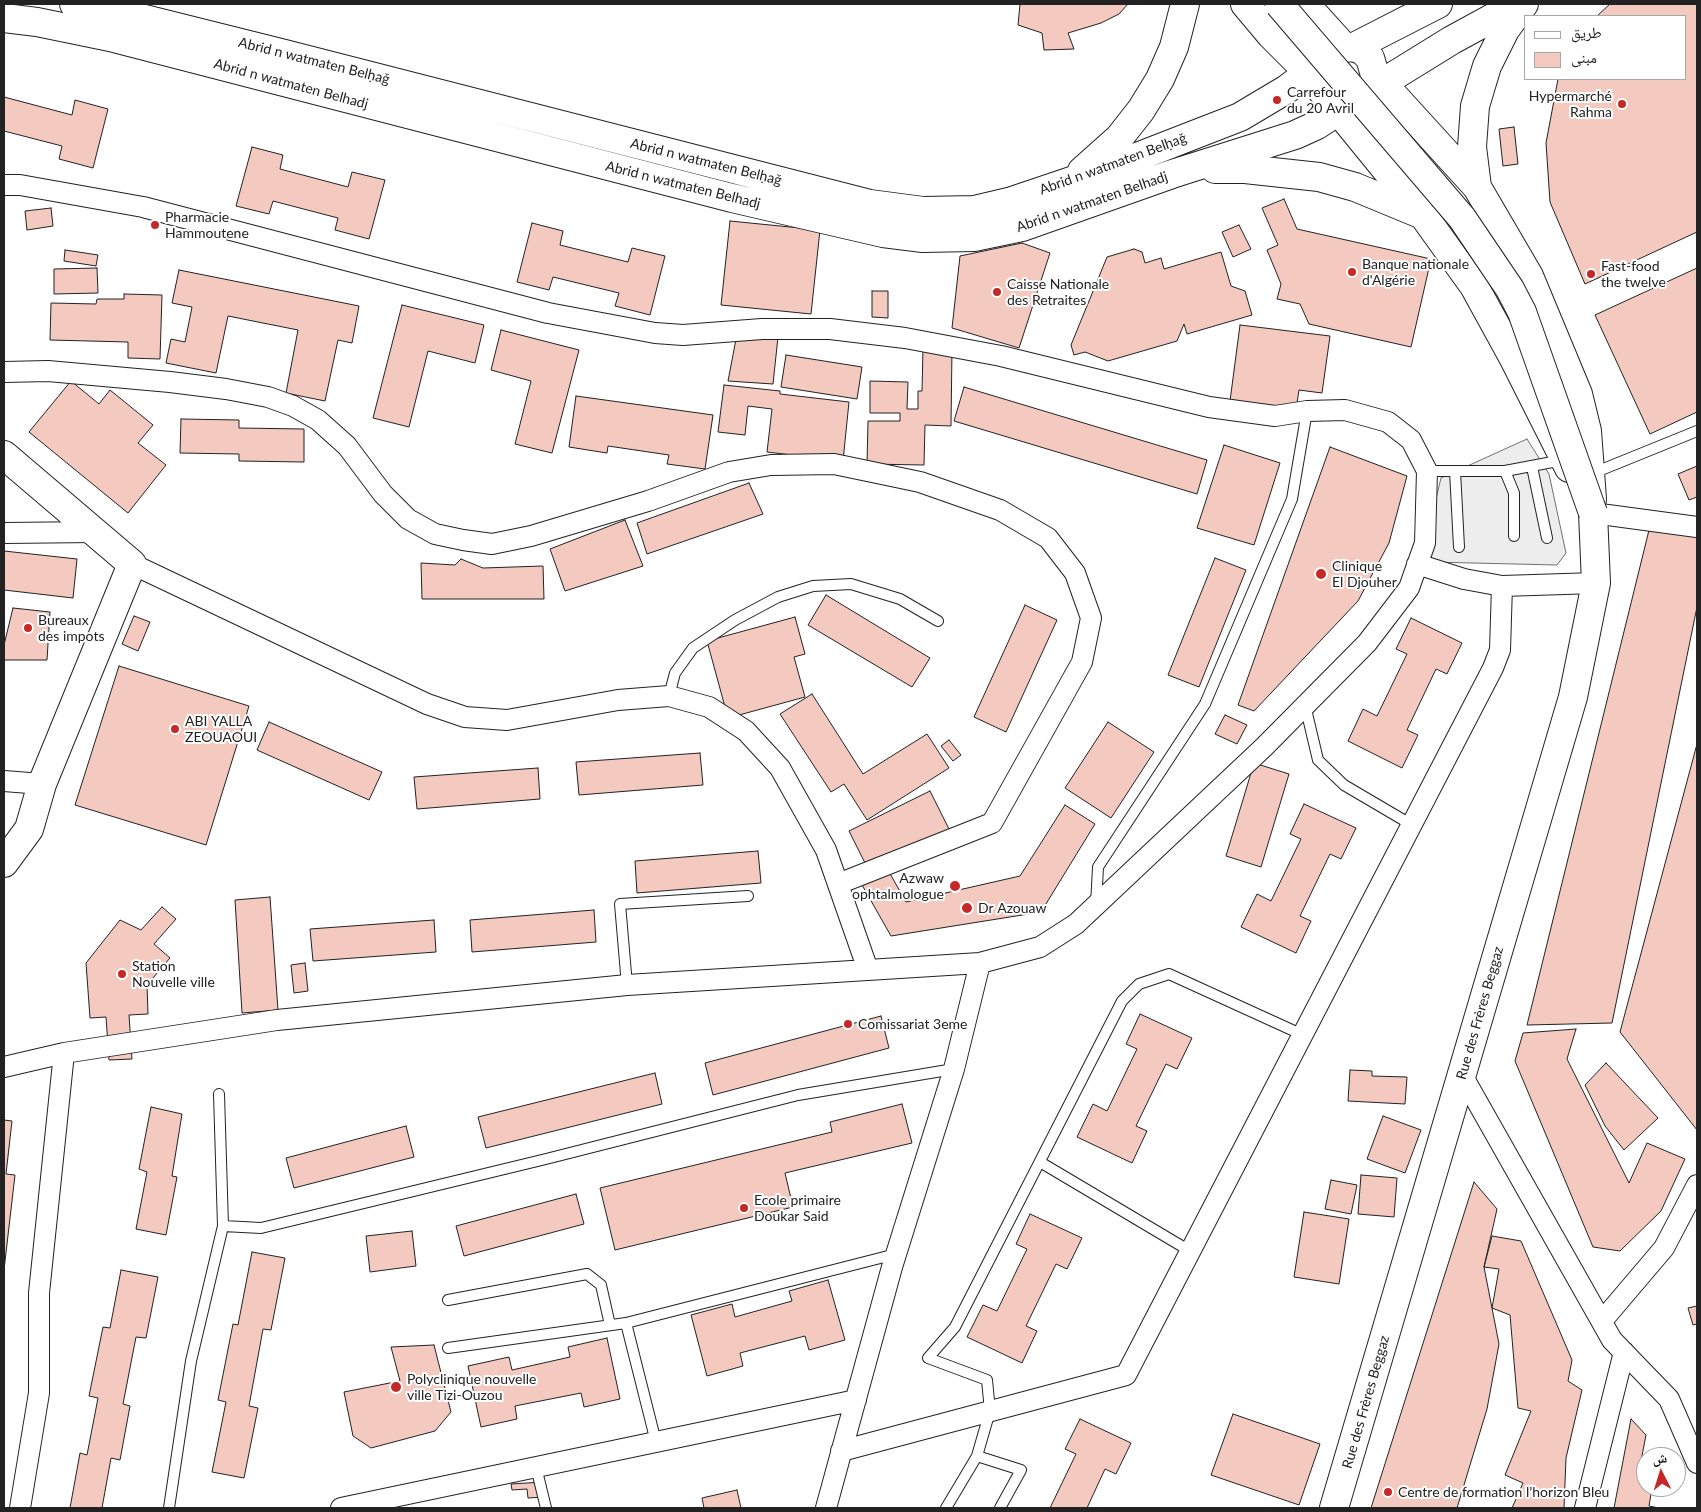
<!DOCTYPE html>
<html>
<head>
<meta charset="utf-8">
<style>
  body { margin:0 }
  #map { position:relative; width:1701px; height:1512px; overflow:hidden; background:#fff; font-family:Lato,"Noto Naskh Arabic",sans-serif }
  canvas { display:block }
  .frame { position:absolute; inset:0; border:5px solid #222; pointer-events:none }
  .legend { position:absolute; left:1524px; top:15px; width:162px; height:65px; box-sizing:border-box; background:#fff; border:1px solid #a7a7a7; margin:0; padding:6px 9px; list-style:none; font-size:15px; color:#222 }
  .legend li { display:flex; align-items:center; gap:10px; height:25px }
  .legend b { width:25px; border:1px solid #a7a7a7 }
  .north { position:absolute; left:1636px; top:1447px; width:50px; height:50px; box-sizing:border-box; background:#fff; border:1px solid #a7a7a7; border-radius:50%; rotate:355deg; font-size:14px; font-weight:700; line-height:20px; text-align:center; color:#222 }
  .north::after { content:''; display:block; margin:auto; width:18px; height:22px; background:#c62828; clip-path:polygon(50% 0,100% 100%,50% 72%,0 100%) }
</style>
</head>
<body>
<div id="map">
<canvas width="1701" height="1512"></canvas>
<div class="frame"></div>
<ul class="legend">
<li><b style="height:6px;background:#fff"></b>طريق</li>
<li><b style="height:14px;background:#f3c9c0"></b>مبنى</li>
</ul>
<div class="north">ش</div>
</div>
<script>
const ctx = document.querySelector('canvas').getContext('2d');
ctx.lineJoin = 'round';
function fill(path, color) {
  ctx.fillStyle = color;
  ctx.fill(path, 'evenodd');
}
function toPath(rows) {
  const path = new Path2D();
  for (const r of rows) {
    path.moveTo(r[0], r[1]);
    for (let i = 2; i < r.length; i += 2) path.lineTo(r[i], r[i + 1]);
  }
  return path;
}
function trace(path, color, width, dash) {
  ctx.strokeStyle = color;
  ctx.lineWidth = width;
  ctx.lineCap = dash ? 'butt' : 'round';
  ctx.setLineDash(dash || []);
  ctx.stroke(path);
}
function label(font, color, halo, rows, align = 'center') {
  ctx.font = font + ' Lato,sans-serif';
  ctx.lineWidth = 4;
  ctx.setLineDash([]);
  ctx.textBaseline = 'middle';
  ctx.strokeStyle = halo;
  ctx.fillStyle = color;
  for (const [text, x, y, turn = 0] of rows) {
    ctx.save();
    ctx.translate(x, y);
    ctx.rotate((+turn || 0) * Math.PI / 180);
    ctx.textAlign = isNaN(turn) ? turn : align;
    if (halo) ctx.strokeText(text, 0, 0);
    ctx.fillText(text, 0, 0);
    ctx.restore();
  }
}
const parking = toPath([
  [1527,439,1549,474,1566,553,1557,565,1431,562,1432,515,1441,478,1527,439]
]);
fill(parking, '#ededed');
trace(parking, '#6f6f6f', 1);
const building = toPath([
  [1020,4,1128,4,1119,14,1101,23,1068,33,1074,49,1044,50,1042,33,1018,25,1020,4],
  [1610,4,1697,4,1697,232,1585,284,1550,202,1546,143,1558,79,1685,79,1685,16,1597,16,1610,4],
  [4,97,72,115,75,100,108,109,93,168,59,159,62,146,4,131,4,97],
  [1514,127,1518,164,1503,166,1499,129,1514,127],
  [252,147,283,155,280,169,348,187,352,172,385,180,369,239,335,230,338,218,273,201,269,214,236,206,252,147],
  [1284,199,1297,229,1431,259,1411,347,1309,324,1300,304,1277,299,1281,284,1267,250,1278,245,1262,208,1284,199],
  [51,208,53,226,27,230,25,211,51,208],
  [730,221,820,230,811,314,721,305,730,221],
  [532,223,563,231,560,245,628,262,632,248,665,256,650,315,615,306,619,293,553,277,549,290,517,282,532,223],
  [1239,225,1251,249,1233,257,1222,232,1239,225],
  [1022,243,1050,253,1019,348,952,328,960,256,1022,243],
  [1134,249,1142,252,1145,263,1161,258,1164,269,1221,252,1231,286,1245,291,1252,315,1187,334,1184,324,1177,341,1108,361,1085,352,1074,355,1071,345,1107,257,1134,249],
  [65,250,98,255,96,266,64,261,65,250],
  [97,268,98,293,54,294,54,269,97,268],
  [1697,268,1697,412,1650,434,1595,315,1697,268],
  [179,270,359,306,352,343,338,340,325,401,286,393,298,330,228,316,216,373,166,363,171,339,185,342,192,307,172,303,179,270],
  [872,291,888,291,888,318,872,317,872,291],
  [124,294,162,295,160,359,128,358,128,342,50,340,51,303,96,304,97,299,124,299,124,294],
  [402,305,484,325,475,363,428,351,409,427,373,418,402,305],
  [1240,325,1330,336,1322,393,1299,390,1296,410,1230,401,1240,325],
  [501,330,579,350,552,453,515,444,531,381,491,370,501,330],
  [737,334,778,337,773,384,728,381,737,334],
  [923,348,952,349,951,426,925,425,924,465,867,464,868,421,900,421,900,413,870,413,870,381,908,382,907,409,918,409,918,391,922,391,923,348],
  [786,355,862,367,857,399,781,387,786,355],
  [71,381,99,404,110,390,153,425,138,443,166,465,128,513,29,432,71,381],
  [724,385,780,391,780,394,849,402,843,461,767,452,772,409,748,406,745,435,718,432,724,385],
  [964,387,1207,460,1197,494,954,421,964,387],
  [576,396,713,415,705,469,667,464,669,455,608,446,607,453,569,447,576,396],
  [181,419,239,420,239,428,304,429,304,462,239,461,239,454,180,453,181,419],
  [1224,445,1280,463,1254,545,1197,528,1224,445],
  [1330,447,1407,476,1389,543,1358,601,1254,711,1238,705,1330,447],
  [1697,466,1697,497,1689,500,1678,474,1697,466],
  [749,483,763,514,647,554,637,523,749,483],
  [625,520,643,566,565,591,550,549,625,520],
  [1651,522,1697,533,1697,607,1612,1023,1527,1025,1651,522],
  [4,551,77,559,73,598,4,590,4,551],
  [1215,558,1246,570,1199,687,1168,675,1215,558],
  [461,559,483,568,543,566,544,599,422,599,421,563,455,565,461,559],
  [826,595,930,658,912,687,808,625,826,595],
  [1025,605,1057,620,1006,732,974,717,1025,605],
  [13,608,50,612,47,660,4,660,4,645,13,608],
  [134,616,150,622,138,651,122,644,134,616],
  [795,617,805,654,794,657,805,697,728,718,707,641,795,617],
  [1411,618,1462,643,1447,674,1436,669,1407,730,1418,735,1402,768,1348,741,1363,709,1377,716,1407,654,1396,649,1411,618],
  [119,666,249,706,206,845,75,805,119,666],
  [812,694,863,774,927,734,949,768,867,820,844,784,831,792,780,714,812,694],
  [1225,715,1247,725,1237,744,1215,734,1225,715],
  [269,722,382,772,369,800,257,750,269,722],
  [1108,722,1154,752,1111,818,1065,788,1108,722],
  [949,740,961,755,953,761,941,746,949,740],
  [1697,744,1697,1130,1620,1032,1697,744],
  [700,753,703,785,579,795,576,762,700,753],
  [1254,763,1289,774,1261,867,1226,856,1254,763],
  [538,768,540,799,417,809,414,777,538,768],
  [930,791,950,831,869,871,849,831,930,791],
  [1304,804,1356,828,1341,859,1330,854,1300,916,1311,921,1296,953,1241,927,1257,894,1271,901,1301,839,1290,834,1304,804],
  [1065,805,1095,824,1041,912,891,936,862,885,888,870,906,902,1020,876,1065,805],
  [758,851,761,883,637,893,635,861,758,851],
  [270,897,278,1010,242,1013,235,900,270,897],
  [162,907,176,919,154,944,170,958,147,985,148,1014,129,1015,132,1059,109,1060,106,1017,90,1018,86,963,120,920,141,930,162,907],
  [594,910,596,942,472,952,470,920,594,910],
  [434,920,436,952,313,961,310,929,434,920],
  [305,963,308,991,294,993,291,965,305,963],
  [1140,1014,1192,1038,1177,1069,1166,1064,1136,1126,1147,1131,1132,1163,1077,1137,1093,1104,1107,1111,1137,1049,1126,1044,1140,1014],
  [881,1016,889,1048,713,1095,705,1063,881,1016],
  [1576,1029,1567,1059,1629,1183,1647,1143,1685,1159,1661,1211,1620,1251,1593,1247,1515,1061,1523,1033,1576,1029],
  [1606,1063,1658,1118,1624,1150,1605,1126,1585,1085,1606,1063],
  [1350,1070,1372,1071,1372,1076,1407,1077,1405,1104,1348,1101,1350,1070],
  [655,1073,662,1104,486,1148,478,1117,655,1073],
  [902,1104,912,1143,785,1173,793,1207,615,1250,600,1188,832,1132,830,1122,902,1104],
  [151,1107,182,1114,172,1176,177,1177,166,1235,136,1229,147,1172,139,1169,151,1107],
  [1383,1116,1421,1130,1405,1173,1367,1159,1383,1116],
  [4,1120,12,1121,6,1174,15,1175,4,1270,4,1120],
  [406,1126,414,1157,294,1188,286,1158,406,1126],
  [1361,1175,1397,1178,1394,1217,1358,1214,1361,1175],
  [1331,1180,1357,1185,1351,1214,1325,1209,1331,1180],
  [1474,1182,1497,1209,1484,1267,1499,1344,1487,1409,1457,1508,1371,1508,1474,1182],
  [576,1194,584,1224,464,1256,456,1226,576,1194],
  [1304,1212,1349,1219,1339,1284,1294,1277,1304,1212],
  [1030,1214,1082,1238,1067,1269,1056,1264,1026,1326,1037,1331,1022,1363,967,1337,983,1305,997,1311,1027,1249,1016,1244,1030,1214],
  [412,1231,416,1266,370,1272,366,1236,412,1231],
  [1492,1236,1521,1241,1572,1360,1568,1381,1582,1390,1566,1458,1564,1508,1512,1508,1523,1483,1505,1475,1531,1411,1518,1408,1510,1315,1492,1308,1499,1269,1484,1267,1492,1236],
  [252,1252,285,1258,271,1330,263,1329,249,1406,258,1408,244,1478,212,1472,226,1402,218,1400,233,1324,238,1325,252,1252],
  [121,1270,158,1277,146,1338,136,1337,123,1404,130,1406,120,1460,111,1458,102,1508,70,1508,80,1453,87,1455,98,1398,89,1396,103,1327,110,1328,121,1270],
  [828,1280,845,1340,809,1350,805,1336,740,1353,743,1366,707,1376,691,1315,732,1304,735,1317,792,1301,789,1291,828,1280],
  [1697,1306,1697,1324,1693,1325,1688,1308,1697,1306],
  [607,1338,620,1399,584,1407,581,1393,515,1406,517,1419,481,1427,468,1366,509,1357,512,1370,570,1357,568,1347,607,1338],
  [434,1345,451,1412,435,1431,371,1448,353,1436,344,1392,400,1381,391,1347,434,1345],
  [1233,1414,1320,1444,1299,1505,1211,1475,1233,1414],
  [1080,1419,1131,1443,1116,1474,1105,1469,1087,1508,1050,1508,1076,1454,1065,1449,1080,1419],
  [1631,1419,1646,1435,1640,1466,1646,1467,1645,1487,1652,1488,1649,1506,1659,1508,1614,1508,1631,1419],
  [543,1482,544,1497,528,1498,527,1489,512,1490,511,1484,543,1482],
  [737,1490,741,1508,704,1508,702,1498,737,1490]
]);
fill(building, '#f3c9c0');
trace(building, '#222', 1);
const lane = toPath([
  [1532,467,1547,538],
  [1427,471,1505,471,1514,493,1514,536],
  [1455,471,1459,547],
  [1505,471,1563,460],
  [1591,474,1697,431],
  [669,696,675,673,693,648,735,620,778,597,813,586,851,584,900,599,938,621],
  [1305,705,1318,760,1344,785,1412,825],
  [1096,905,1098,867,1205,704,1292,499,1307,411],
  [627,985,620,904,748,896],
  [1040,1162,1190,1251],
  [223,1226,261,1228,546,1159,798,1095,954,1069],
  [448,1300,587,1274,601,1285,610,1325],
  [448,1348,626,1323],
  [656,1442,626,1323,896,1254],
  [536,1467,546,1508],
  [169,1508,191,1361,223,1226,219,1094],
  [946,1508,977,1456],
  [1000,1508,1021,1470,977,1456,990,1411,987,1380,928,1358,955,1327,1122,1001,1139,984,1169,974,1303,1035]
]);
const street = toPath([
  [4,185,20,185,143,207,548,313,655,333,683,335,762,329,830,329,905,338,1001,356,1209,407,1275,416,1307,411,1345,410,1388,422,1411,440,1427,471,1425,543,1409,588,1367,643,1264,747,1076,924,1040,947,980,963,954,1069,892,1267,826,1508],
  [4,372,48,371,170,382,226,389,268,397,293,406,318,420,347,446,383,494,408,519,435,534,463,540,492,544,531,536,648,501,729,472,771,465,834,464,920,482,1000,510,1048,538,1075,573,1091,618,1082,662,992,823,838,884],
  [1593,513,1697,527],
  [4,533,96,532],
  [132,564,427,704,465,717,507,720,618,700,669,696,709,707,746,731,780,768,826,850,868,970],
  [1417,564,1464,579,1502,586,1596,583],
  [4,781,42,784],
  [4,1067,64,1053,277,1020,627,985,980,963],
  [1462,1075,1612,1340,1669,1399,1697,1463],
  [1602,1321,1664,1248,1697,1185],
  [841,1451,1126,1375,1493,668,1500,650,1502,586],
  [20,1508,39,1393,39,1293,64,1053],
  [341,1508,856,1400],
  [1585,1508,1624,1352]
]);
const secondary = toPath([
  [74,4,141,18,285,54,870,204,923,211,974,210,1012,201,1101,171,1240,117,1287,89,1320,64],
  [1245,4,1271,35,1319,83],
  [1305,4,1344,47],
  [4,18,37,22,110,37,732,198,883,233,923,238,974,237,1022,227,1172,174,1295,135,1317,125,1352,102],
  [1354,47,1438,4],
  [1375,75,1477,187,1529,276,1578,394,1587,431,1592,499],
  [1371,90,1452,40,1518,4],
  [1337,101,1352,102,1361,99,1371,90,1373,83,1375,75,1370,58,1363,51,1354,47,1334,49,1326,55,1318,73,1322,91,1423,215,1474,286,1513,357,1569,468],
  [1215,169,1245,169,1319,177,1355,187,1418,213],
  [1082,171,1119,138,1141,110,1160,79,1174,47,1185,4],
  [1477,187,1472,147,1475,106,1487,66,1505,30,1524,4],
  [4,455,132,564,42,784,29,829,4,863]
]);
const primary = toPath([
  [1334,1508,1573,697,1596,583,1593,513]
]);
trace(lane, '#222', 12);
trace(street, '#222', 22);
trace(secondary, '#222', 30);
trace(primary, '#222', 30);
trace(lane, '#fff', 10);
trace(street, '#fff', 20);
trace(secondary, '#fff', 28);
trace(primary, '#fff', 28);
const primaryBridge = toPath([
  [1279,4,1462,218,1510,289,1522,312,1593,513]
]);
trace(primaryBridge, '#222', 30, []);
trace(primaryBridge, '#fff', 28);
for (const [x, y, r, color] of [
  [1277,100,5,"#c62828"],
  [1622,104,5,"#c62828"],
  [155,225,5,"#c62828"],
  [1352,272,5,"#c62828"],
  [1591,274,5,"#c62828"],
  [997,292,5,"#c62828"],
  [1321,574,6,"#c62828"],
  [28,628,5,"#c62828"],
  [175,729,5,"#c62828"],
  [955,886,6,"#c62828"],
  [967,908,6,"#c62828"],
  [122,974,5,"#c62828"],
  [848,1024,5,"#c62828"],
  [744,1208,5,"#c62828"],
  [396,1387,6,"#c62828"],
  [1388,1492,5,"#c62828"]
]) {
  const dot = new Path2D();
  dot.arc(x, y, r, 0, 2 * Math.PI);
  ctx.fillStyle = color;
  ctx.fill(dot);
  trace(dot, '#fff', 2);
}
label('14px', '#222', '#fff', [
  ["Abrid n watmaten Belḥaǧ",314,61,14],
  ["Abrid n watmaten Belhadj",291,84,15],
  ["Abrid n watmaten Belḥaǧ",706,162,14],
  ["Abrid n watmaten Belḥaǧ",1113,164,-20],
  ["Abrid n watmaten Belhadj",683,185,14],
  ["Abrid n watmaten Belhadj",1092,202,-19],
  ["Rue des Frères Beggaz",1480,1013,-74],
  ["Rue des Frères Beggaz",1366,1402,-74]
]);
label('14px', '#222', '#fff', [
  ["Carrefour",1287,92],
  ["du 20 Avril",1287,108],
  ["Hypermarché",1612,96,"right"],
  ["Rahma",1612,112,"right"],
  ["Pharmacie",165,217],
  ["Hammoutene",165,233],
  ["Banque nationale",1362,264],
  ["d'Algérie",1362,280],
  ["Fast-food",1601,266],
  ["the twelve",1601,282],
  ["Caisse Nationale",1007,284],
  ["des Retraites",1007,300],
  ["Clinique",1332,566],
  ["El Djouher",1332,582],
  ["Bureaux",38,620],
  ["des impots",38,636],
  ["ABI YALLA",185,721],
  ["ZEOUAOUI",185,737],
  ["Azwaw",944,878,"right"],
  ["ophtalmologue",944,894,"right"],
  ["Dr Azouaw",978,908],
  ["Station",132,966],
  ["Nouvelle ville",132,982],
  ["Comissariat 3eme",858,1024],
  ["Ecole primaire",754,1200],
  ["Doukar Said",754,1216],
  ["Polyclinique nouvelle",407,1379],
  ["ville Tizi-Ouzou",407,1395],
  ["Centre de formation l’horizon Bleu",1398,1492]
], 'left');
</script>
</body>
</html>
